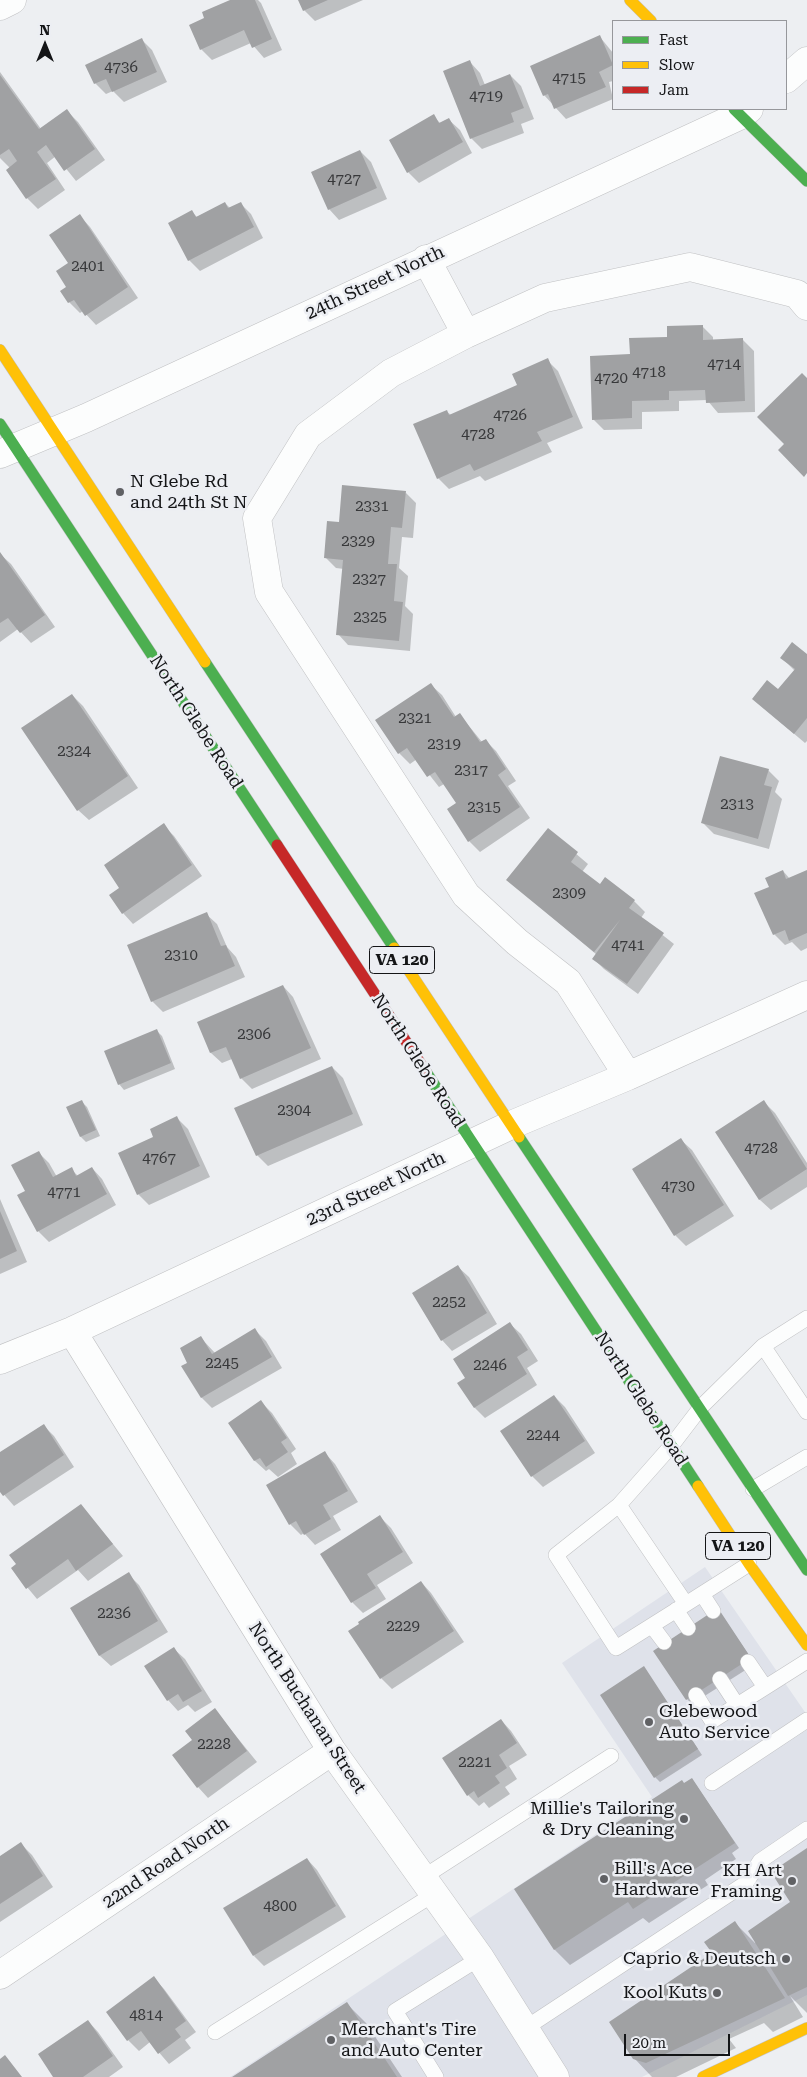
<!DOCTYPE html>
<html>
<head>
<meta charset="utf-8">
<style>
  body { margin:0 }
  #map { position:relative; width:807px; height:2077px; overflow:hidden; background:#edeff2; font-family:"Roboto Serif",serif }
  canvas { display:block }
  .legend { position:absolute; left:612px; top:20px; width:175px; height:90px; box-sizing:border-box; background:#eceef3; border:1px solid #96979b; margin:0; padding:6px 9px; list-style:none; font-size:15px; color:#141517 }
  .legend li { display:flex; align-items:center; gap:10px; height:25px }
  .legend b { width:25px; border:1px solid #96979b }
  .north { position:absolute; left:20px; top:20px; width:50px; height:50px; -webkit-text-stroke:4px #eceef3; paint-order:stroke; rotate:0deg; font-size:14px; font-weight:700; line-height:20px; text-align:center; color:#141517 }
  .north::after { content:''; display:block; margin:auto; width:18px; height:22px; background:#141517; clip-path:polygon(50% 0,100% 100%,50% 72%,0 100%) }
  .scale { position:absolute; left:624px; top:2034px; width:106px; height:22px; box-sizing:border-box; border:2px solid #141517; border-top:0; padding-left:6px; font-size:15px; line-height:18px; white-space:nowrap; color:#141517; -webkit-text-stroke:4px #eceef3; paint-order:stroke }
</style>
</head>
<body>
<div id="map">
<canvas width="807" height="2077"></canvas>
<ul class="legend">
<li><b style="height:6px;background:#4caf50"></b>Fast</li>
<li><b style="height:6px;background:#ffc107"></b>Slow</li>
<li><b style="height:6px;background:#c62828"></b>Jam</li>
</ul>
<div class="north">N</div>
<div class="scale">20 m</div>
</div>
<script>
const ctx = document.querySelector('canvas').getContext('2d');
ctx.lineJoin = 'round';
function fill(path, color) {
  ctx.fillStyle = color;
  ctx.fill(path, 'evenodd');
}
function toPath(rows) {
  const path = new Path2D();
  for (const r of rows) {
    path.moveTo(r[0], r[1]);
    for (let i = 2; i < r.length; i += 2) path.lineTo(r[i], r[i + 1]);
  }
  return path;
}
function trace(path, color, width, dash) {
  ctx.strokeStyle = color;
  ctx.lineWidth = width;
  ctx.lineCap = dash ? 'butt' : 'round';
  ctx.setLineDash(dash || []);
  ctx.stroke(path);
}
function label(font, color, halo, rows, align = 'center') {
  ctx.font = font + ' "Roboto Serif",serif';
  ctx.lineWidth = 5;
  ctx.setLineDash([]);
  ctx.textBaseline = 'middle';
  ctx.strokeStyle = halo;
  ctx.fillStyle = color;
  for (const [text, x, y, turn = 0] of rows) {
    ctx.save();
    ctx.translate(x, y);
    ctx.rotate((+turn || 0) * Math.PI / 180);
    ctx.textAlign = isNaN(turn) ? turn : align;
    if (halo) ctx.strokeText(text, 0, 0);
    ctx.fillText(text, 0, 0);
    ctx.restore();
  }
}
fill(toPath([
  [705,1567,807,1715,807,1995,642,2077,230,2077,652,1797,562,1663]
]), '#dfe2ea');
fill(toPath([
  [233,0,258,0,261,3,282,50,264,58,251,43,212,60,201,49,206,19],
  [300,0,363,0,315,21,304,10],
  [600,37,613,53,613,81,609,82,613,99,566,119,544,95],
  [142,40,152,50,167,82,124,102,113,91,106,94,95,83],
  [470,62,480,73,485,85,510,75,521,86,534,119,521,124,524,133,482,149,471,138,445,72],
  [0,72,41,129,67,111,78,122,105,160,76,181,56,156,47,163,65,190,38,209,27,198,7,170,10,168,0,158],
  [433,116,441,124,449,120,460,130,472,153,419,183,408,172],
  [360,151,371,162,387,199,339,220,329,209],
  [225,203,230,208,240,203,251,214,263,238,200,271,189,260,192,212,197,217],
  [80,216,90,227,138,298,96,325,83,311,80,313,69,302,67,288,70,264],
  [702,326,713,337,713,341,743,340,754,351,755,412,718,413,707,400,679,401,679,411,642,412,642,429,604,430,593,419,631,356],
  [547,360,558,371,583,428,547,443,552,452,485,481,480,476,449,489,438,478,446,411,451,415,518,386],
  [406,493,416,503,413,538,402,537,399,568,408,576,405,606,413,614,410,651,348,645,338,634,344,569,336,568,325,557],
  [0,554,11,564,55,627,31,643,18,629,0,642],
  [807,656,807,741,805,743,753,699,778,691,795,671,782,658],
  [431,685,442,695,456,717,460,715,482,742,485,740,496,751,516,781,508,786,530,818,480,852,469,841,457,803,444,784,439,787,417,759,410,764,399,753],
  [72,695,83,706,138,788,89,820,78,810],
  [768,770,779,781,775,792,782,799,769,849,714,834,703,823],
  [163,825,174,836,202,876,133,924,123,913],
  [548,830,588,864,582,872,600,886,606,879,634,901,645,912,641,918,674,944,638,994,604,969,594,959,597,955,508,880],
  [783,871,790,879,807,872,807,948,801,951,792,942,785,945,774,934,771,888],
  [206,914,217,924,227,947,236,957,245,977,163,1012,152,1001],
  [283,986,293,997,321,1059,252,1089,241,1078,232,1059,222,1063,211,1053,199,1023],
  [157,1031,162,1036,175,1069,124,1090,119,1084],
  [332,1067,343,1078,363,1125,268,1166,257,1155],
  [81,1101,87,1107,100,1136,86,1142,81,1137,68,1107],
  [764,1102,775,1113,807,1163,807,1187,771,1210,760,1200,717,1132],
  [177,1118,188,1129,210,1177,149,1205,138,1194,155,1137],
  [681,1140,692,1150,734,1216,686,1246,675,1235,633,1170],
  [38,1152,49,1163,57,1177,71,1169,78,1176,92,1168,102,1179,116,1205,49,1242,38,1231,26,1191],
  [0,1199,27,1262,0,1274],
  [458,1267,469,1277,497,1324,452,1351,442,1340],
  [510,1324,521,1334,538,1361,527,1368,537,1385,485,1418,475,1408,459,1384,467,1378],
  [255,1330,266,1341,282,1368,212,1408,202,1398,183,1367,189,1363,201,1338,215,1353],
  [554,1396,565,1407,595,1453,543,1487,532,1476],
  [261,1402,272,1413,296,1449,291,1453,297,1464,278,1477,269,1469,266,1471,255,1461,230,1423],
  [43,1425,54,1436,74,1467,14,1506,0,1490,0,1454],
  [325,1453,335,1464,358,1502,333,1516,341,1530,315,1545,304,1533,301,1535,290,1524],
  [81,1506,123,1556,88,1581,78,1570,37,1599,12,1569],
  [380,1517,391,1528,413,1563,377,1585,386,1599,363,1613,352,1602],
  [128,1574,139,1585,168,1632,111,1666,100,1656,72,1609],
  [421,1582,431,1593,464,1642,392,1689,381,1678],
  [718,1610,755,1664,692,1704,687,1699],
  [174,1649,185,1659,212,1702,195,1712,188,1705,178,1711,168,1700],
  [644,1668,702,1755,660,1782,655,1777],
  [215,1710,257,1762,208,1798,198,1787,193,1740],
  [501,1720,511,1731,527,1755,509,1766,517,1779,505,1787,510,1794,489,1808,484,1802,479,1806,468,1795],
  [692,1779,739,1848,732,1853,736,1859,705,1880,708,1885,649,1923,643,1918,570,1965,555,1950,516,1889],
  [21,1844,32,1855,53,1887,0,1922,0,1858],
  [807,1850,807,2013,790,1996,803,2017,773,2032,764,2023,729,2039,736,2048,676,2077,652,2077,634,2058,735,1923,755,1943,791,1902],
  [307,1859,317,1870,346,1917,264,1966,254,1956],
  [154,1978,164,1989,196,2032,185,2040,191,2048,169,2064,150,2042,139,2051,128,2040],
  [347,2004,366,2023,402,2077,234,2077],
  [88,2021,98,2032,123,2067,109,2077,54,2077]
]), '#0003');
fill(toPath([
  [230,0,255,0,272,39,252,48,244,30,200,50,189,25,204,18,202,12],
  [298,0,328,0,303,11],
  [600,35,613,65,599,72,606,87,554,109,548,94,543,96,530,66],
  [142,38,157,72,112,92,106,79,94,84,85,65],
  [470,60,480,86,510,74,524,108,511,113,514,122,470,139,443,71],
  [0,75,39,129,67,109,95,149,64,171,46,145,37,152,56,179,26,199,6,170,17,161,9,149,0,155],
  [434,114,439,123,449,118,463,142,407,173,389,140],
  [360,150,377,188,328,210,311,172],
  [225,202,228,208,241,202,254,227,188,261,168,223,192,210,196,217],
  [80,214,128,287,85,316,74,300,68,303,60,291,66,287,56,271,68,263,49,235],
  [703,325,703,340,743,338,745,401,706,403,705,390,669,391,669,400,632,401,632,418,592,420,590,356,630,354,629,338,667,337,667,326],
  [548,358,573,417,537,432,542,441,474,471,470,464,437,479,413,424,447,410,449,415,517,385,512,374],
  [802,373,807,378,807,473,804,477,778,450,784,444,757,417],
  [342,485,406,491,402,528,391,527,388,564,397,564,394,601,403,602,399,641,336,635,343,560,324,558,327,521,339,522],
  [0,552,45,615,20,633,8,618,0,623],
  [792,642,807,654,807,718,794,734,752,699,767,680,778,689,795,669,780,658],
  [431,683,454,717,460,713,480,742,486,739,506,769,498,775,520,807,468,842,447,809,456,803,435,772,427,777,407,748,398,754,375,720],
  [72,694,128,776,77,811,21,728],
  [720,756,769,769,764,785,772,787,758,839,701,823],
  [164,823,192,865,122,914,109,895,119,888,104,865],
  [548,828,578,852,571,862,600,884,605,877,635,900,629,908,664,933,627,984,592,959,620,920,594,952,506,880],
  [783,870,786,879,807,870,807,933,789,941,785,930,773,935,754,893,769,887,765,878],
  [207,912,221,946,226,945,235,966,151,1002,127,945],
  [283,985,311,1048,240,1079,226,1047,210,1053,197,1022],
  [157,1029,171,1063,118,1085,104,1051],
  [332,1066,353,1114,256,1156,234,1108],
  [82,1100,96,1130,80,1137,66,1107],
  [764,1100,807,1169,759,1200,715,1132],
  [177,1116,200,1166,137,1195,118,1153,153,1137,150,1129],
  [681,1138,724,1205,674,1236,632,1169],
  [39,1151,53,1177,72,1167,76,1176,92,1167,107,1194,37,1232,17,1195,25,1191,11,1165],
  [0,1211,17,1251,0,1259],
  [458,1265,487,1313,441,1341,412,1293],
  [510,1322,528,1350,517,1357,527,1374,474,1408,457,1383,465,1378,453,1359],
  [255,1328,272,1357,201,1398,181,1366,187,1363,180,1348,201,1336,212,1354],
  [554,1395,585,1441,531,1477,500,1431],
  [261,1400,287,1438,281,1442,288,1452,266,1467,260,1458,254,1461,228,1423],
  [44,1424,64,1455,3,1496,0,1492,0,1452],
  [325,1451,348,1491,323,1505,331,1519,304,1535,296,1521,289,1525,266,1485],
  [81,1504,113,1544,76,1571,68,1559,26,1589,11,1568,16,1564,9,1555],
  [380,1515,403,1552,367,1574,376,1588,351,1603,320,1554],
  [129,1572,158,1621,99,1656,70,1608],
  [421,1581,454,1631,380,1679,348,1631,359,1624,358,1622],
  [718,1608,751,1658,686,1700,653,1651],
  [174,1647,202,1691,183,1702,178,1694,167,1701,144,1666],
  [644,1666,698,1749,654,1778,600,1695],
  [215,1708,247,1751,197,1788,172,1755,192,1740,185,1731],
  [501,1719,517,1743,499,1755,507,1768,495,1776,500,1783,478,1798,474,1791,467,1796,442,1758],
  [692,1778,735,1843,633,1909,628,1902,554,1950,514,1889,682,1780,684,1783],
  [21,1842,43,1876,0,1904,0,1856],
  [807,1848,807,1987,788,1996,748,1931,790,1902,771,1872],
  [307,1858,336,1906,253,1956,223,1908],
  [735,1921,785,1998,646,2063,633,2059,609,2022,712,1953,704,1942],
  [154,1976,186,2021,175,2029,181,2037,158,2054,141,2031,127,2041,106,2012],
  [347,2002,397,2077,232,2077],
  [88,2020,113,2056,83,2077,53,2077,38,2054],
  [5,2055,22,2077,0,2077,0,2059]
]), '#a0a1a3');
const lane = toPath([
  [763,1346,807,1412],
  [753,1489,807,1457],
  [619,1505,556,1555,616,1648,686,1604],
  [749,1564,686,1604,619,1505,672,1445,701,1407,763,1346,807,1318],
  [702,1594,713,1611],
  [676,1610,688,1628],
  [652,1626,664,1642],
  [748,1662,765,1687],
  [720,1679,737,1705],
  [696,1695,712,1721,807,1661],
  [712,1783,807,1720],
  [422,1878,611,1756],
  [524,2029,746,1883,760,1861,807,1829],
  [215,2032,434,1894],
  [436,2077,395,2011,480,1958]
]);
const street = toPath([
  [0,6,12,0],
  [786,79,807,61],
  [426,259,466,334],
  [0,454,86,418,741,115,749,109],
  [628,1076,568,982,517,942,466,895,269,592,257,518,308,435,391,373,466,334,545,298,690,267,797,294,807,306],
  [72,1331,332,1751,480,1958,555,2077],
  [0,1360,72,1331,511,1125,628,1076,807,995],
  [0,1975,332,1751]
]);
const fast = toPath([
  [734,109,807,181],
  [0,424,277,845],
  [205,662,394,948],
  [426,1072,698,1486],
  [519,1137,807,1570]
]);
const slow = toPath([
  [630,0,651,21],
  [0,350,205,662],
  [394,948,519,1137],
  [698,1486,749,1564,807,1645],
  [703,2077,807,2028]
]);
const jam = toPath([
  [277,845,426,1072]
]);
trace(lane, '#c0c1c3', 16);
trace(street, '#c0c1c3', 29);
trace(fast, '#c0c1c3', 12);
trace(slow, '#c0c1c3', 12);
trace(jam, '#c0c1c3', 12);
trace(lane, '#fcfdfd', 15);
trace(street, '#fcfdfd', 28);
trace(fast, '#4caf50', 11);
trace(slow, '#ffc107', 11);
trace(jam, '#c62828', 11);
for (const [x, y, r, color] of [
  [120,492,5,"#606164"],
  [649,1722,5,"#606164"],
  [684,1819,5,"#606164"],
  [604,1879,5,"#606164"],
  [792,1881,5,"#606164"],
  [786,1959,5,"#606164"],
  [717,1993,5,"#606164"],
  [331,2040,5,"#606164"]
]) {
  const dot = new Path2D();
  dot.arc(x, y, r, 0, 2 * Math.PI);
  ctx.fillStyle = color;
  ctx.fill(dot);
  trace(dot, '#eceef3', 2);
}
label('15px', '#37383a', null, [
  ["4736",121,68],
  ["4715",569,79],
  ["4719",486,97],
  ["4727",344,180],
  ["2401",88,267],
  ["4714",724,365],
  ["4718",649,373],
  ["4720",611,379],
  ["4726",510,416],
  ["4728",478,435],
  ["2331",372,507],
  ["2329",358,542],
  ["2327",369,580],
  ["2325",370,618],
  ["2321",415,719],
  ["2319",444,745],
  ["2324",74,752],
  ["2317",471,771],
  ["2313",737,805],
  ["2315",484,808],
  ["2309",569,894],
  ["4741",628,946],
  ["2310",181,956],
  ["2306",254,1035],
  ["2304",294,1111],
  ["4728",761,1149],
  ["4767",159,1159],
  ["4730",678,1187],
  ["4771",64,1193],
  ["2252",449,1303],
  ["2245",222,1364],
  ["2246",490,1366],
  ["2244",543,1436],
  ["2236",114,1614],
  ["2229",403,1627],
  ["2228",214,1745],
  ["2221",475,1763],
  ["4800",280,1907],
  ["4814",146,2016]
]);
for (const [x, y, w] of [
  [402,960,65],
  [738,1546,65]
]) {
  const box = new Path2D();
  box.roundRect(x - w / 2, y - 13.5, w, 27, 4);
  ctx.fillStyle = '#eceef3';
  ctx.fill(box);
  trace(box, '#141517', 1);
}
label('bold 16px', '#141517', null, [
  ["VA 120",402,960],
  ["VA 120",738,1546]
]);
label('18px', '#141517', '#eceef3', [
  ["24th Street North",375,283,-25],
  ["North Glebe Road",196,722,57],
  ["North Glebe Road",418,1061,57],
  ["23rd Street North",376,1189,-25],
  ["North Glebe Road",641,1399,57],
  ["North Buchanan Street",307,1708,57],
  ["22nd Road North",166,1863,-34]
]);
label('18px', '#141517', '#eceef3', [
  ["N Glebe Rd",130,482],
  ["and 24th St N",130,503],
  ["Glebewood",659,1712],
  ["Auto Service",659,1733],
  ["Millie's Tailoring",674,1809,"right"],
  ["& Dry Cleaning",674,1830,"right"],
  ["Bill's Ace",614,1869],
  ["Hardware",614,1890],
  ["KH Art",782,1871,"right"],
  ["Framing",782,1892,"right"],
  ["Caprio & Deutsch",776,1959,"right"],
  ["Kool Kuts",707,1993,"right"],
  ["Merchant's Tire",341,2030],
  ["and Auto Center",341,2051]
], 'left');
</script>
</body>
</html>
